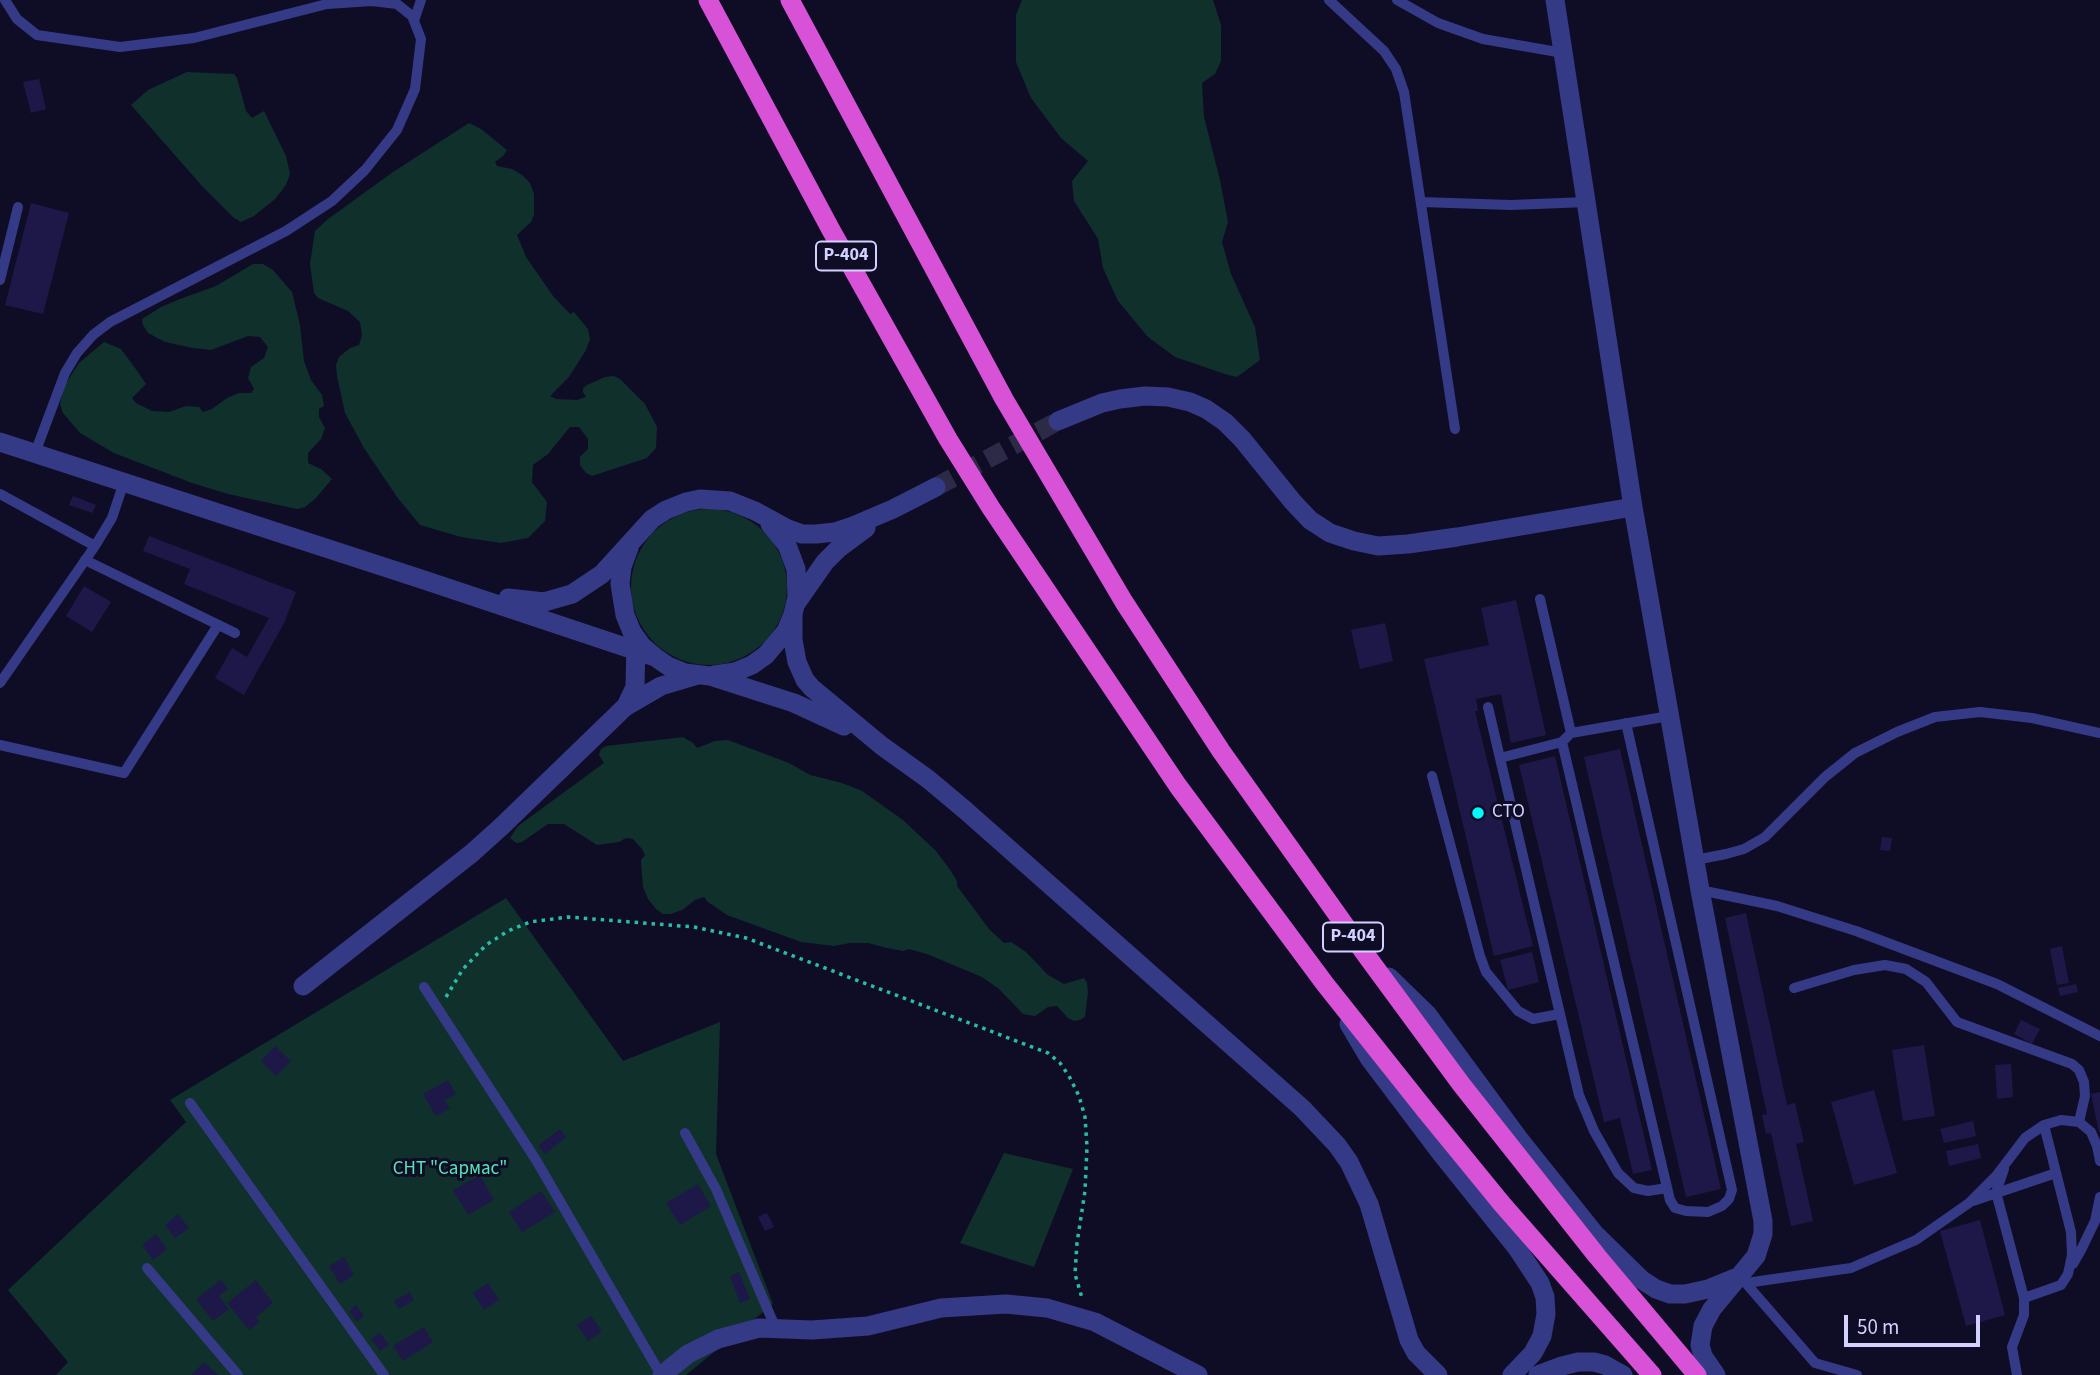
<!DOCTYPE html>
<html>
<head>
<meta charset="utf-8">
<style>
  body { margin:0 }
  #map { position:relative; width:2100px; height:1375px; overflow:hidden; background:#0f0d25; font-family:"Source Sans 3",sans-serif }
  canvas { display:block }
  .scale { position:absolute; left:1844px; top:1315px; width:136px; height:32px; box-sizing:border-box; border:4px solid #d3d1ff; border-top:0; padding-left:9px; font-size:21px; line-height:24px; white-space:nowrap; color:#d3d1ff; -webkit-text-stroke:5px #0f0d25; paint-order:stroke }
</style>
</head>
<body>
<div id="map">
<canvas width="2100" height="1375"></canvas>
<div class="scale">50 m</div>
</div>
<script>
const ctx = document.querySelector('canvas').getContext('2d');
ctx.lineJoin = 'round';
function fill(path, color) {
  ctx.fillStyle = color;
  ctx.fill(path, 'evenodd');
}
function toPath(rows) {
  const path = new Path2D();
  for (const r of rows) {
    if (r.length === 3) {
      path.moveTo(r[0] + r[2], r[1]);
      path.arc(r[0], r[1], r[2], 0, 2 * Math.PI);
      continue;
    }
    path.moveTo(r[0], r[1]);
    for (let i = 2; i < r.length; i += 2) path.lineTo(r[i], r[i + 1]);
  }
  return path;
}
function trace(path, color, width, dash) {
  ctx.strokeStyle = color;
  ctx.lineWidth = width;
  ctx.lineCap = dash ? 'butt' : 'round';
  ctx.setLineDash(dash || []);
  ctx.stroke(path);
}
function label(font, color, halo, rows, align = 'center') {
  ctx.font = font + ' "Source Sans 3",sans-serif';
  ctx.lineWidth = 6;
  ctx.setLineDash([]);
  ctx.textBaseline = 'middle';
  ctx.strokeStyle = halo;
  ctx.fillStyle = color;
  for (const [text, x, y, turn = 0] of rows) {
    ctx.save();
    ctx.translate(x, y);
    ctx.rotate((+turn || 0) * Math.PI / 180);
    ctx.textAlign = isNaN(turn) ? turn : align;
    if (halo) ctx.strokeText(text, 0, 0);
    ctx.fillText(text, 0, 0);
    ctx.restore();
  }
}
fill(toPath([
  [1022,0,1213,0,1221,25,1221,61,1215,74,1202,83,1204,117,1220,180,1228,222,1222,242,1231,274,1255,327,1260,360,1237,377,1228,375,1175,357,1148,337,1118,301,1103,268,1098,239,1074,201,1072,181,1088,161,1061,138,1031,98,1016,62,1016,15],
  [187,72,234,74,237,78,246,111,252,118,264,111,286,156,290,174,286,185,275,199,254,216,241,222,234,218,202,186,131,105,148,90],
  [469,123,481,129,507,150,503,156,495,162,497,166,512,169,522,175,530,183,534,194,534,215,531,222,517,235,526,257,553,296,570,314,574,312,588,329,590,339,586,350,569,377,550,396,556,399,577,400,586,397,583,392,583,388,587,385,605,377,614,376,620,379,645,404,657,427,656,448,647,458,592,476,586,473,580,465,580,457,588,449,588,439,579,427,570,427,548,454,533,465,532,482,547,502,545,521,528,538,501,543,461,537,420,525,397,497,364,448,345,413,337,376,336,365,339,357,350,348,359,345,362,335,360,322,348,311,318,298,314,293,310,264,315,231,328,219,393,172],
  [253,264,263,264,273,270,292,292,300,325,304,361,311,380,322,395,324,406,319,409,319,417,325,428,321,439,308,453,308,463,321,469,332,479,315,499,305,507,297,509,228,494,192,483,114,453,80,433,63,413,60,404,64,386,79,363,104,342,121,349,138,372,146,384,132,398,136,403,152,411,169,412,186,406,199,407,203,412,212,409,227,398,239,393,251,393,254,389,248,378,251,367,264,358,268,347,260,337,248,336,211,350,193,348,165,342,148,333,143,325,142,319,161,307,180,299,216,286],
  [709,587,78],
  [683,737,693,743,697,748,715,741,728,740,789,763,810,775,842,783,862,791,903,820,936,851,951,871,957,881,957,886,989,929,1004,943,1011,942,1026,952,1048,975,1064,984,1084,978,1087,983,1088,992,1085,1017,1080,1020,1074,1021,1068,1018,1057,1006,1048,1007,1035,1016,1023,1014,999,989,982,977,927,954,909,949,903,951,887,948,868,943,850,943,834,946,801,942,727,915,708,902,704,897,695,900,682,910,671,914,663,914,656,909,648,899,643,887,641,860,645,855,642,849,633,839,626,838,619,842,597,845,564,824,548,824,522,842,516,843,510,838,518,826,604,763,599,755,601,749,606,746],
  [506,898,623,1061,720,1022,716,1154,773,1304,686,1375,56,1375,68,1362,8,1290,186,1122,170,1100],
  [1004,1153,1073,1169,1034,1267,960,1243]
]), '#10302c');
fill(toPath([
  [39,79,46,109,31,113,23,82],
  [31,203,69,213,43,314,5,305],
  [73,496,96,505,92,513,69,505],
  [149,536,296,592,284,623,244,695,215,678,232,648,247,657,269,618,184,584,190,569,143,551],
  [84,586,111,602,92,632,66,616],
  [1516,600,1546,735,1511,743,1501,694,1476,699,1478,711,1475,711,1533,946,1494,956,1424,659,1489,645,1481,608],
  [1385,623,1393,661,1360,669,1351,630],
  [1620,749,1721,1189,1686,1197,1584,757],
  [1555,756,1652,1170,1633,1174,1620,1118,1604,1122,1519,765],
  [1882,837,1892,838,1890,851,1880,850],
  [1746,913,1787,1105,1795,1103,1804,1142,1796,1144,1813,1221,1791,1226,1771,1133,1766,1134,1762,1115,1767,1114,1725,918],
  [2062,946,2069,983,2057,985,2050,949],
  [1532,952,1539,982,1508,990,1500,960],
  [2076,984,2078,992,2060,996,2058,988],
  [2021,1020,2040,1029,2032,1044,2014,1034],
  [1924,1045,1935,1116,1903,1121,1892,1050],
  [275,1046,291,1061,276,1076,261,1061],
  [2011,1064,2013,1097,1997,1099,1995,1065],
  [448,1080,456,1094,445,1100,450,1108,436,1116,423,1094],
  [1874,1090,1897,1173,1854,1185,1831,1102],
  [2100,1092,2100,1132,2099,1132,2091,1094],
  [1973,1121,1976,1136,1944,1143,1940,1129],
  [560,1129,566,1137,545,1154,538,1146],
  [1978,1144,1981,1158,1949,1166,1946,1151],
  [480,1175,494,1200,468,1215,453,1190],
  [698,1184,711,1206,680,1225,666,1203],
  [541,1191,555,1212,522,1232,509,1212],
  [767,1213,774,1227,765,1231,758,1217],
  [178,1214,189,1228,175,1238,165,1225],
  [1980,1220,2005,1315,1966,1326,1940,1231],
  [156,1234,167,1249,153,1260,142,1245],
  [344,1257,354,1275,340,1284,329,1266],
  [739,1272,750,1299,740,1303,730,1276],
  [221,1280,228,1289,219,1296,229,1309,213,1321,196,1299],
  [256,1280,273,1303,256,1317,260,1322,249,1330,227,1303],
  [488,1283,499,1300,484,1310,473,1293],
  [410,1292,414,1300,399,1309,394,1301],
  [356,1305,364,1316,357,1322,349,1311],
  [591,1316,602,1331,588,1341,577,1325],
  [424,1327,433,1342,403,1361,393,1346],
  [380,1333,389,1345,380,1351,371,1339],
  [204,1362,218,1375,191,1375]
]), '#1d1847');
trace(toPath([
  [936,487,1058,421]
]), '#2c2a46', 19, [19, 10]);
trace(toPath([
  [446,997,463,969,486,945,508,931,530,922,568,917,694,927,746,938,1048,1053,1060,1063,1069,1076,1079,1096,1085,1117,1087,1147,1085,1191,1077,1243,1075,1274,1082,1298]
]), '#28bda6', 3.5, [3.5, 5]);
trace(toPath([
  [5,0,17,19,37,35,120,47,194,38,327,4,372,1,397,4,412,16,421,39,415,89,397,130,365,170,332,201,286,231,110,322,93,335,77,353,65,373,35,453],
  [1329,0,1384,51,1396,69,1404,92,1455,429],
  [1397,0,1438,23,1483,39,1563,53],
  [414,21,421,0],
  [1421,202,1511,205,1587,202],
  [0,280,18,207],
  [0,494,95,546,112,518,124,482],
  [85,560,235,633],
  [1540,599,1571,733],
  [0,683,95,546],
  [1488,707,1579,1095,1594,1131,1618,1173,1634,1188,1648,1191,1667,1188],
  [1626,723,1732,1190,1729,1199,1722,1206,1708,1212,1686,1211,1675,1208,1670,1200,1562,742,1571,733,1669,716],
  [0,745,124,773,218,625],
  [1500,758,1562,742],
  [1432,776,1480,956,1486,972,1518,1011,1533,1019,1560,1014],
  [1695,860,1726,854,1744,849,1765,837,1825,777,1855,753,1897,732,1935,717,1980,712,2032,718,2100,733],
  [1700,890,1777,906,1856,931,1997,984,2100,1036],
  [424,987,536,1160,661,1375],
  [1794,988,1854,970,1885,965,1906,969,1926,982,1957,1022,2072,1064,2079,1070,2084,1082,2085,1096,2079,1122],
  [190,1103,384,1375],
  [685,1133,716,1189,776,1329],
  [2004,1169,1996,1192,2024,1298,2061,1285,2068,1274,2072,1255,2071,1232,2044,1125],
  [1973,1201,2056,1173],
  [2073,1264,2081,1250,2095,1221,2100,1197],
  [147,1268,238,1375],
  [1744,1281,1815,1363,1857,1375],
  [1746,1283,1851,1268,1916,1240,1969,1203,1996,1176,2025,1138,2044,1125,2061,1120,2079,1122,2091,1132,2097,1146,2100,1161],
  [2017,1375,2012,1347,2024,1315,2024,1298]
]), '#353a87', 10);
trace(toPath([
  [1555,0,1633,507,1700,890,1763,1221,1763,1234,1756,1256,1712,1309,1703,1326,1700,1345,1703,1356,1716,1375],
  [1058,421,1102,403,1120,399,1145,396,1168,397,1190,402,1206,409,1225,422,1242,439,1293,502,1310,520,1330,533,1354,541,1378,546,1408,544,1457,537,1633,507],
  [0,442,421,579,655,657],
  [629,548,622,567,620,584,625,615,632,632,642,646,655,657,668,666,685,673,710,676,794,703,844,726],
  [508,598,544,602,572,594,602,574,652,519,666,510,686,502,700,499,730,501,755,511,788,529,802,534,816,534,835,532,853,526,893,509,936,487],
  [797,602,825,562,839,548,866,528],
  [793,614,793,640,797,662,805,680,812,688,882,746,928,779,965,810,1302,1108,1337,1145,1349,1162,1369,1204,1409,1340,1416,1353,1438,1375],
  [714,675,735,672,752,665,766,655,786,631,793,614,797,597,796,569,787,545,770,524],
  [626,706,635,687,636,641],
  [1389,977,1427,1014,1519,1139,1594,1233,1642,1280,1656,1289,1670,1294,1685,1294,1708,1289,1735,1278],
  [303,986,472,853,502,826,625,707,661,686,698,675],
  [1349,1024,1369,1058,1440,1152,1517,1248,1540,1283,1545,1297,1546,1314,1542,1336,1533,1353,1512,1375],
  [662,1375,688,1354,718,1339,759,1328,812,1330,868,1326,941,1308,1006,1304,1047,1308,1095,1322,1198,1375],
  [1538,1375,1562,1366,1578,1362,1594,1362,1605,1365,1623,1375]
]), '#353a87', 19);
trace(toPath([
  [708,0,831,230,948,439,991,508,1178,786,1325,984,1426,1111,1502,1204,1652,1375],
  [790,0,1004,399,1124,602,1221,751,1366,955,1461,1084,1597,1256,1697,1375]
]), '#d852d8', 19);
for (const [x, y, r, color] of [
  [1478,813,7,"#00fafc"]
]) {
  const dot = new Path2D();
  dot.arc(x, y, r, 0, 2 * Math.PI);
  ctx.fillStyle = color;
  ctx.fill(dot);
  trace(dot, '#0f0d25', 2.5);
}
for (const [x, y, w] of [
  [846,256,60],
  [1353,937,60]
]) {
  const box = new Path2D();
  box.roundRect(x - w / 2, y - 14.5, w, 29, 5);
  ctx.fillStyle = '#0f0d25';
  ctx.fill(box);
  trace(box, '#d3d1ff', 2);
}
label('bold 18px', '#d3d1ff', null, [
  ["Р-404",846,256],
  ["Р-404",1353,937]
]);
label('19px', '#d3d1ff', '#0f0d25', [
  ["СТО",1492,813]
], 'left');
label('19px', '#56e6b5', '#0f0d25', [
  ["СНТ \"Сармас\"",450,1170]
]);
</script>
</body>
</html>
